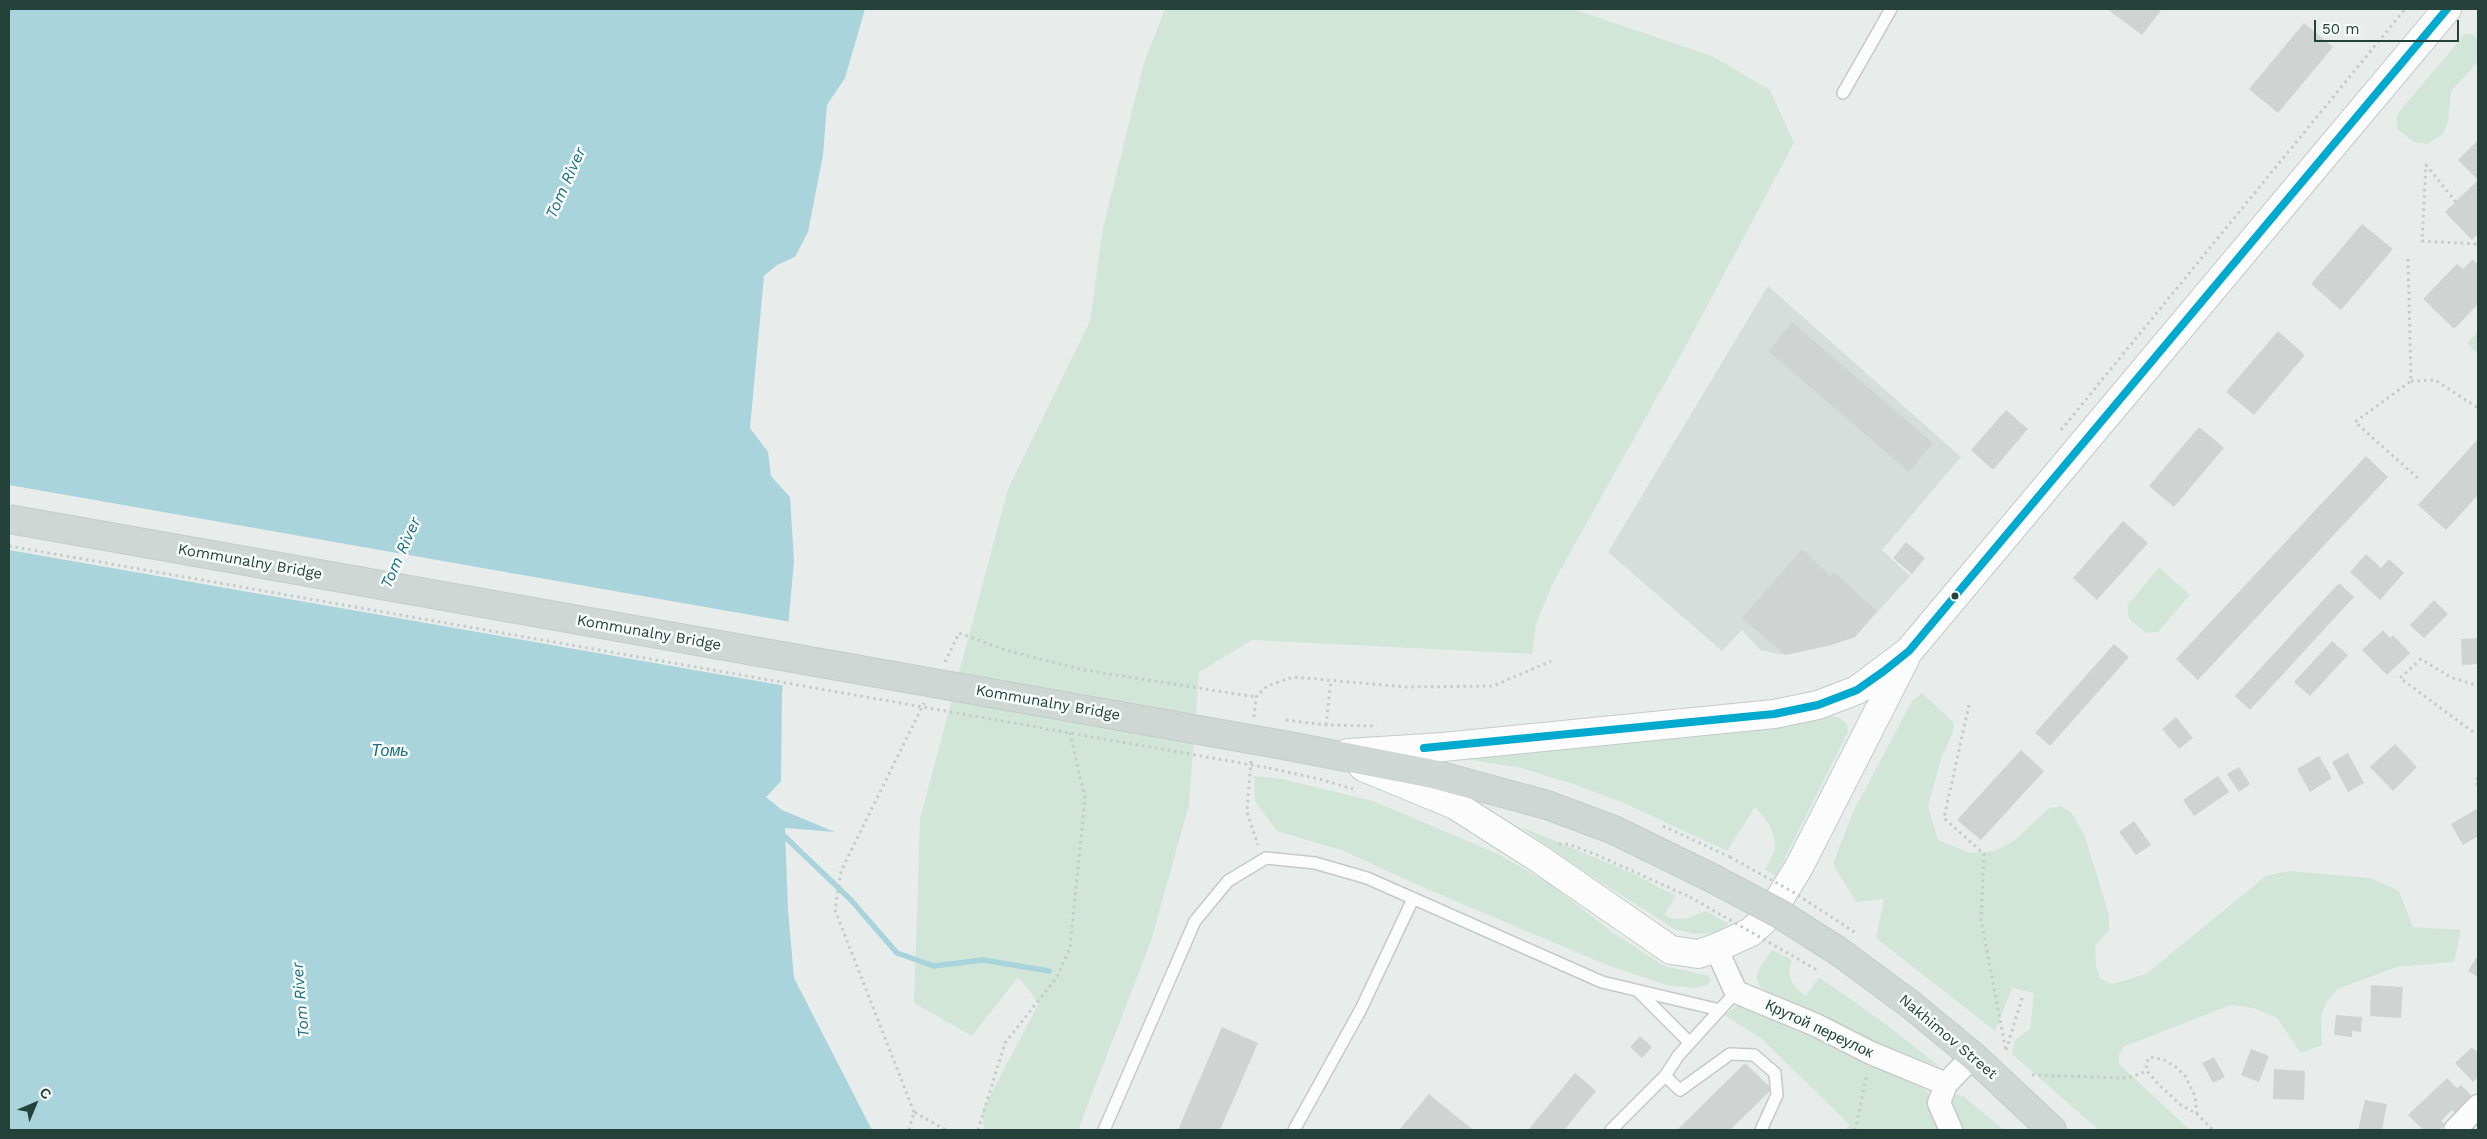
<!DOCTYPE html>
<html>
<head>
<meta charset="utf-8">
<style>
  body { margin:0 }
  #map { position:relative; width:2487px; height:1139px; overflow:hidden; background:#e8edeb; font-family:"Work Sans",sans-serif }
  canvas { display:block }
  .frame { position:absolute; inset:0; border:10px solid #24423a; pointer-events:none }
  .north { position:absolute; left:10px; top:1079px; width:50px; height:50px; -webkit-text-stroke:4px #f7fbf9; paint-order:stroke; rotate:45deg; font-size:14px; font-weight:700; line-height:20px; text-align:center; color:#24423a }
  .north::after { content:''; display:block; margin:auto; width:18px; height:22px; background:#24423a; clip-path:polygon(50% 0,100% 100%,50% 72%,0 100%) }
  .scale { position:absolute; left:2314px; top:20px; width:145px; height:22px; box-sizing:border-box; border:2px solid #24423a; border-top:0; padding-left:6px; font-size:15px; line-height:18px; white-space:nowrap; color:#24423a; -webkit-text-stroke:4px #f7fbf9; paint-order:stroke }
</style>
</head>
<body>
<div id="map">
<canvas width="2487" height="1139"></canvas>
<div class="frame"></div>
<div class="north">С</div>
<div class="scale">50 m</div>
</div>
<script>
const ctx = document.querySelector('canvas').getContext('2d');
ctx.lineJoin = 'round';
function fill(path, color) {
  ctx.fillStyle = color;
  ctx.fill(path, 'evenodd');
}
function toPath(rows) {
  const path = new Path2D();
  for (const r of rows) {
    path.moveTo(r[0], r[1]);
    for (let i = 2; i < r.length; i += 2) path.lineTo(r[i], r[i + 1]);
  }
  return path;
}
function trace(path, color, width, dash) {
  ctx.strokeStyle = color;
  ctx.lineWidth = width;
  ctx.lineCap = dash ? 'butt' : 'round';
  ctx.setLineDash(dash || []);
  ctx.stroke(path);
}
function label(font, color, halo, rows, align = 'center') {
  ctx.font = font + ' "Work Sans",sans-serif';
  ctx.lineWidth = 5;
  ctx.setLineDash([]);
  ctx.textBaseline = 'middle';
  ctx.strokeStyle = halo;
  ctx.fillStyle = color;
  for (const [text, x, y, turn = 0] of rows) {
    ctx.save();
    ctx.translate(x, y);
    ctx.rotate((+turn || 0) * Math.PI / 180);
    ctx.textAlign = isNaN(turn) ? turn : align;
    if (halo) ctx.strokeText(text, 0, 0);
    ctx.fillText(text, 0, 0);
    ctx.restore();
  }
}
fill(toPath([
  [1768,286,1961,457,1882,550,1910,576,1855,637,1831,645,1785,655,1760,650,1742,630,1722,651,1608,552]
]), '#d6dedb');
fill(toPath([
  [1165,9,1573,9,1712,56,1770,90,1794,143,1689,340,1552,585,1536,624,1532,654,1252,640,1199,672,1189,805,1151,941,1078,1130,984,1130,982,1111,1039,1003,1018,977,972,1036,914,1003,920,819,1008,489,1090,321,1103,228,1144,63],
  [2465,34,2472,34,2478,39,2478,62,2451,91,2448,122,2443,134,2427,144,2414,142,2398,130,2396,119,2399,112],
  [2478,332,2478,354,2467,343],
  [2159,567,2190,595,2158,632,2146,633,2129,619,2127,606],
  [1922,693,1953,722,1953,732,1941,759,1928,806,1938,840,1970,853,1994,851,2014,841,2048,809,2060,806,2071,812,2084,834,2109,915,2109,930,2095,946,2096,965,2100,978,2112,984,2146,974,2266,876,2288,871,2370,878,2399,891,2413,927,2461,930,2454,962,2396,967,2338,989,2327,1001,2321,1016,2322,1045,2301,1053,2277,1018,2253,1008,2231,1005,2125,1046,2119,1054,2119,1064,2190,1130,2099,1130,2012,1054,2015,1040,2030,1029,2034,993,2012,988,1995,1031,1876,938,1884,899,1856,902,1833,864,1853,812,1912,701],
  [1826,715,1840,718,1847,724,1848,732,1776,876,1765,869,1775,850,1774,837,1769,824,1755,807,1727,851,1624,803,1573,784,1521,768,1454,757],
  [1254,776,1282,779,1373,801,1496,853,1550,884,1612,932,1664,966,1709,976,1711,980,1707,985,1695,988,1666,985,1607,965,1427,889,1344,851,1277,831,1255,801],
  [1519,826,1632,873,1676,896,1664,915,1674,919,1688,918,1706,911,1729,924,1715,933,1695,934,1674,929,1579,868],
  [1772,950,1792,960,1789,971,1791,980,1796,988,1806,996,1819,977,1883,1022,1940,1067,1883,1045,1770,994,1761,988,1756,978,1760,967],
  [1742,1002,1833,1043,1927,1091,1934,1114,1953,1110,1951,1100,1956,1094,1963,1096,2004,1130,1845,1130,1850,1125,1762,1039,1724,1015]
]), '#d1e6d8');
fill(toPath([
  [9,9,865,9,845,78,827,105,823,155,808,232,795,257,777,265,764,276,750,428,768,452,771,476,790,497,794,561,782,694,781,781,766,797,782,810,835,832,785,828,788,910,794,978,872,1130,9,1130]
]), '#a9d4db');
fill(toPath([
  [9,485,791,622,786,686,9,550]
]), '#e8edeb');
trace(toPath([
  [779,831,851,900,897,953,934,966,983,960,1049,971]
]), '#a9d4db', 5.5);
fill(toPath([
  [2107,9,2162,9,2142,35],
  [2304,23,2333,47,2278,113,2249,89],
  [2478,140,2478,234,2472,240,2445,212,2478,180,2458,160],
  [2362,224,2393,249,2341,310,2311,284],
  [2473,259,2478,265,2478,304,2454,329,2423,299,2457,264,2463,269],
  [1792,322,1933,443,1909,472,1768,351],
  [2278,331,2305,355,2254,415,2226,392],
  [2006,410,2028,429,1993,470,1971,450],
  [2199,427,2224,448,2174,507,2149,486],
  [2478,439,2478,495,2446,530,2418,505],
  [2366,456,2388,477,2198,680,2176,659],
  [2123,521,2148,543,2097,600,2073,578],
  [1906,542,1925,558,1912,574,1893,558],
  [1802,549,1830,576,1834,572,1877,611,1855,637,1831,645,1785,655,1742,618],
  [2366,554,2381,568,2389,559,2404,573,2380,600,2350,572],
  [2339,583,2354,597,2250,710,2235,696],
  [2434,600,2448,614,2424,638,2410,625],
  [2383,630,2390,638,2393,635,2410,653,2387,675,2362,650],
  [2478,638,2478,664,2462,665,2461,639],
  [2332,641,2348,655,2310,696,2294,682],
  [2114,644,2129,657,2050,746,2035,733],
  [2176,717,2193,738,2179,749,2162,729],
  [2395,744,2417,767,2393,791,2370,767],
  [2021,750,2044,771,1981,840,1957,820],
  [2348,753,2364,783,2348,792,2332,762],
  [2319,756,2332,778,2310,792,2297,769],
  [2239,767,2250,784,2239,792,2227,774],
  [2218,776,2229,792,2194,816,2183,800],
  [2478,808,2478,836,2463,845,2451,824],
  [2134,821,2151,845,2136,855,2119,832],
  [2478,955,2478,977,2468,971],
  [2371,985,2403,987,2401,1018,2370,1016],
  [2336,1015,2362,1017,2361,1032,2352,1031,2352,1037,2334,1035],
  [1222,1027,1258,1043,1220,1130,1178,1130],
  [1640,1036,1652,1047,1642,1058,1630,1047],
  [2472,1047,2478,1053,2478,1077,2473,1082,2455,1063],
  [2251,1049,2269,1056,2259,1082,2241,1075],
  [2214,1057,2225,1077,2213,1083,2202,1063],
  [1745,1063,1772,1089,1730,1130,1677,1130],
  [2274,1069,2305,1071,2304,1100,2273,1099],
  [1575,1073,1596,1091,1564,1130,1528,1130],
  [2447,1078,2457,1088,2461,1085,2474,1098,2456,1115,2452,1110,2441,1121,2445,1125,2439,1130,2423,1130,2408,1115],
  [1429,1094,1473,1130,1399,1130],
  [2365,1100,2387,1104,2382,1130,2358,1130]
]), '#cfd4d2');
const lane = toPath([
  [1843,93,1891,9],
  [1638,991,1690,1043],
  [1665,1076,1680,1090,1730,1054,1754,1055,1775,1073,1777,1095,1761,1130],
  [1104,1130,1195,921,1228,881,1266,858,1315,863,1367,878,1602,982,1720,1010],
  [1294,1130,1361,1009,1413,899],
  [1611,1130,1665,1076,1678,1056,1736,992]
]);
const street = toPath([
  [1716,948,1736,992,1816,1025,1871,1053,1946,1084,1973,1056],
  [1946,1084,1939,1103,1951,1130],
  [2455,1130,2478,1106]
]);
const secondary = toPath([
  [1348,753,1443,747,1774,714,1818,705,1857,690,1909,651,2447,9],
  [1363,767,1455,805,1538,858,1671,950,1698,954,1716,948,1751,932,1770,914,1799,867,1905,659]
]);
const primary = toPath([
  [1289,746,1433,774,1547,805,1614,830,1712,878],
  [1838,951,1910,1004,1973,1056,2052,1130]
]);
trace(lane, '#c5cac8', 14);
trace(street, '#c5cac8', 25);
trace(secondary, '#c3cbc8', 30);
trace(primary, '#c3ccc9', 30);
trace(toPath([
  [2456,202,2426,165,2422,241,2478,244],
  [2408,259,2411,381,2355,422,2420,480],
  [2411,381,2435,380,2478,408],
  [2061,430,2405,9],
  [945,662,959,633,1002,649,1084,670,1256,697],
  [1969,705,1944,818,1984,854,1981,920,2006,1051],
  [1254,717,1256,697,1267,686,1293,677,1406,687,1493,686,1551,661],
  [1286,720,1326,725,1377,726],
  [1326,725,1331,680],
  [2473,732,2400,678,2421,659,2450,677,2472,684,2478,684],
  [1251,761,1247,812,1258,845],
  [1269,768,1319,779,1353,789],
  [2478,778,2475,781,2478,785],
  [1663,826,1730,857],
  [1559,844,1568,844,1597,855,1690,897],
  [2006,1050,2023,995],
  [2032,1075,2128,1078,2147,1071],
  [914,1112,835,910,841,871,924,703],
  [2197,1114,2195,1096,2185,1076,2176,1067,2164,1060,2150,1057,2146,1063,2147,1071,2160,1086,2181,1105,2197,1114,2213,1130],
  [909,1130,914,1112,946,1130],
  [978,1130,1005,1043,1057,977,1070,948,1085,798,1070,733],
  [1854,1130,1856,1127,1867,1073]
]), '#c3ccca', 3, [2.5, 4]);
trace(lane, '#fcfcfc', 11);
trace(street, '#fcfcfc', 22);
trace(secondary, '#fcfcfc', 28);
trace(primary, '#cfd7d5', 28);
const primaryBridge = toPath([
  [9,519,1289,746],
  [1712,878,1780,914,1838,951]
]);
trace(primaryBridge, '#c3ccc9', 30, []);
trace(toPath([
  [9,546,1269,768],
  [1730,857,1793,892,1856,933],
  [1690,897,1817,970]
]), '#c3ccca', 3, [2.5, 4]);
trace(primaryBridge, '#cfd7d5', 28);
trace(toPath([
  [1424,748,1774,714,1818,705,1857,690,1884,671,1909,651,2447,9]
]), '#00a9ce', 8);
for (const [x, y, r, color] of [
  [1955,596,4.5,"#24423a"]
]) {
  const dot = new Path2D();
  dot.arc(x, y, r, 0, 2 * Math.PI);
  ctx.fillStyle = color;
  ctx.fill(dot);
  trace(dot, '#f7fbf9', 2);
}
label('15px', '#24423a', '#f7fbf9', [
  ["Kommunalny Bridge",250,562,10],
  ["Kommunalny Bridge",649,633,10],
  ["Kommunalny Bridge",1048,703,10],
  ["Крутой переулок",1819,1029,25],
  ["Nakhimov Street",1948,1037,40]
]);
label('italic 16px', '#1c6f80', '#f7fbf9', [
  ["Tom River",566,183,-66],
  ["Tom River",401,553,-66],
  ["Томь",390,751],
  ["Tom River",301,1000,-95]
]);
</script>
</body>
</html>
